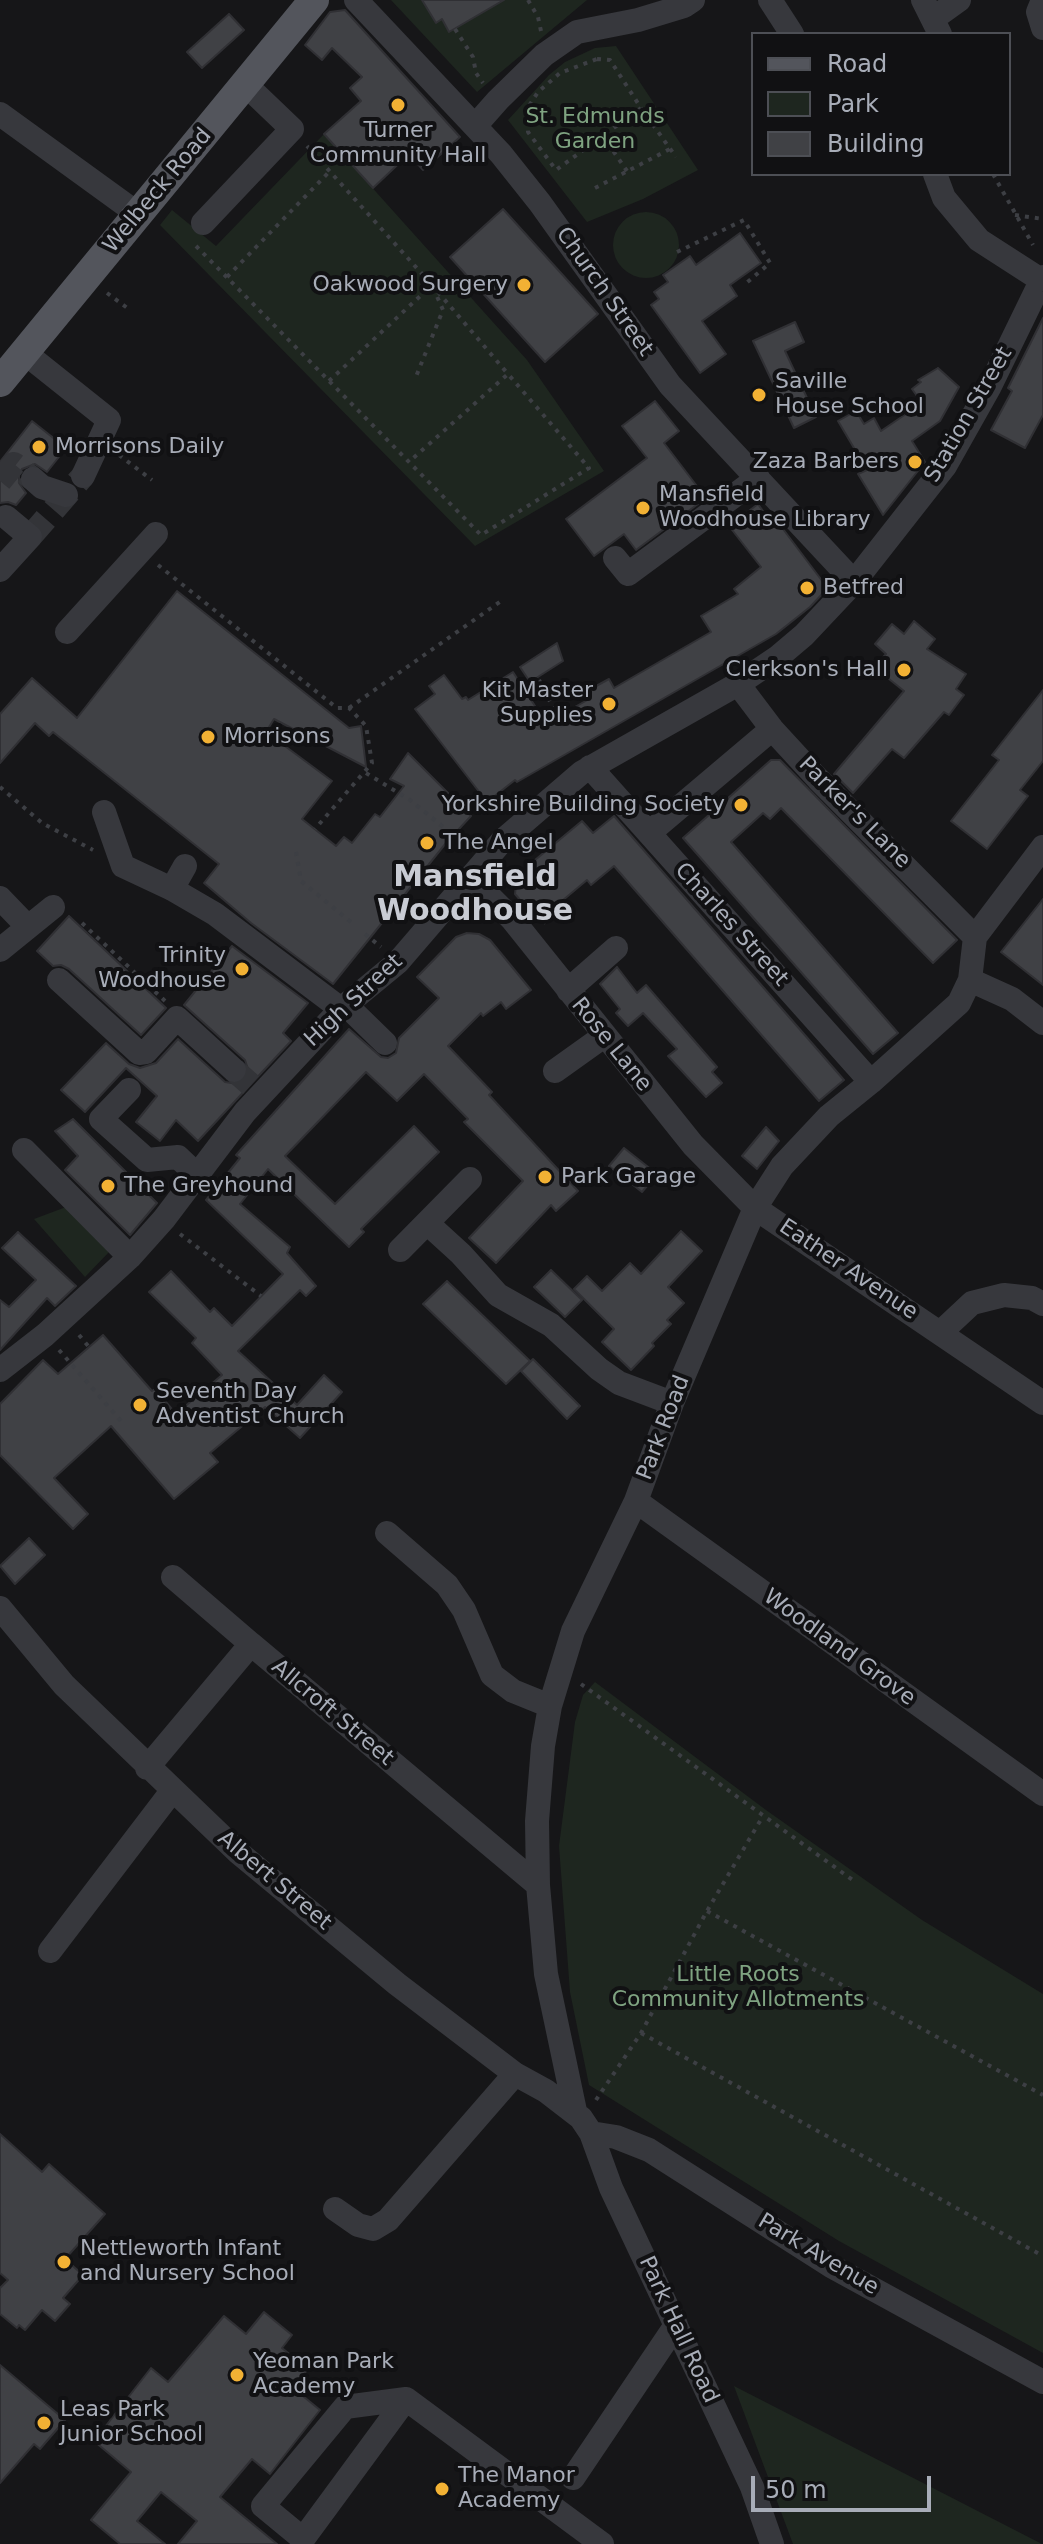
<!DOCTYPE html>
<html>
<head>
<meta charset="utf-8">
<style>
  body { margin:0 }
  #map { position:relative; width:1043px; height:2544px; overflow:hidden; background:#161618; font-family:"DejaVu Sans",sans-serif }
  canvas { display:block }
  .legend { position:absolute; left:751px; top:32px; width:260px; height:144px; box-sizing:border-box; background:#111113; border:2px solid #4d4f55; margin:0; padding:10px 14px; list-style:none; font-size:24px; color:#a8adb8 }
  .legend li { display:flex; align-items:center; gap:16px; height:40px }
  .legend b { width:40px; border:2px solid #4d4f55 }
  .scale { position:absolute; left:751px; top:2476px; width:180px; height:36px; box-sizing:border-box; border:4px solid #a8adb8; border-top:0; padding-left:10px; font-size:24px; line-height:28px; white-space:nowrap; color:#a8adb8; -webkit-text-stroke:6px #111113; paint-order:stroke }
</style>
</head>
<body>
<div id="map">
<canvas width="1043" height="2544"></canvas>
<ul class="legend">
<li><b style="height:10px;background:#53555c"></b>Road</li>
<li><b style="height:22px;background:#1e261f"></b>Park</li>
<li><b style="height:22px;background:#404145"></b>Building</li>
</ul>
<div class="scale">50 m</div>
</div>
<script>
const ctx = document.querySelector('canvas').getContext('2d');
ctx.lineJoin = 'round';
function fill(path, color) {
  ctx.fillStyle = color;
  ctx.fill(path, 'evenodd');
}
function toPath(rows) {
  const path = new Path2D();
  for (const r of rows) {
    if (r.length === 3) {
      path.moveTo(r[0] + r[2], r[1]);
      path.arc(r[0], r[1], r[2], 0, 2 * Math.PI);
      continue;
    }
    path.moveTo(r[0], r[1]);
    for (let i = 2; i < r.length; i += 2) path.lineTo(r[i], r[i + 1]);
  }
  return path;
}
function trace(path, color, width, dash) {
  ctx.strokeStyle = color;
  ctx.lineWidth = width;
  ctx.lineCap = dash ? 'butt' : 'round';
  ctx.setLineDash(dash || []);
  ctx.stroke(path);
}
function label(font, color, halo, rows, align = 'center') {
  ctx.font = font + ' "DejaVu Sans",sans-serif';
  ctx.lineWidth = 8;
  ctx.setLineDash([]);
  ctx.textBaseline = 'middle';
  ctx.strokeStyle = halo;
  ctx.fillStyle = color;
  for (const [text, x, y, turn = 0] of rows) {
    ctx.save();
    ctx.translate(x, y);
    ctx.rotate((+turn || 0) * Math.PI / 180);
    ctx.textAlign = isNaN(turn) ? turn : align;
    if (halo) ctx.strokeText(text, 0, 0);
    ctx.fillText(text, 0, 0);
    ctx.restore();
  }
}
fill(toPath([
  [391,0,587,0,477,92],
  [616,46,698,170,643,199,587,222,508,120,549,75,565,62,595,48],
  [324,134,527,360,604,471,475,546,160,225,172,210,216,246],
  [646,245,33],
  [66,1207,110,1251,85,1277,34,1219],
  [595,1682,766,1810,922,1920,1043,1994,1043,2353,839,2241,589,2085,570,1992,559,1846,575,1722,583,1695],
  [734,2386,1042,2544,793,2544]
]), '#1e261f');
const building = toPath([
  [422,0,504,0,449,32,442,19,436,23,422,0],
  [345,10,460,137,423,170,409,154,373,188,324,134,361,101,350,88,362,77,332,48,322,60,305,45,330,12,345,10],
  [229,14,244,30,202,68,187,52,229,14],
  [503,209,598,314,545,362,450,257,503,209],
  [740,233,761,263,730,285,737,296,702,321,726,354,700,373,651,305,659,299,654,292,668,282,663,275,690,256,696,265,740,233],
  [1043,318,1043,415,1025,448,991,430,1012,391,1008,388,1043,318],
  [795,322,804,342,785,351,816,417,794,428,753,341,795,322],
  [938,368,959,387,940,421,912,441,925,462,883,515,858,474,867,470,838,421,856,411,864,424,874,418,881,431,922,403,912,389,921,382,918,380,938,368],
  [655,401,679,431,664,443,706,498,636,550,624,534,594,556,566,519,647,458,622,426,655,401],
  [32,421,66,448,47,472,35,464,22,469,19,475,19,483,26,493,16,505,8,502,0,503,0,462,32,421],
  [758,504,770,521,775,519,780,525,826,586,825,591,810,607,776,634,517,782,515,780,487,802,415,709,435,694,429,686,444,675,462,699,466,697,468,700,513,672,546,723,591,698,587,691,609,679,614,688,711,632,701,616,738,594,734,589,761,567,729,526,758,504],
  [177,591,349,728,361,726,366,767,274,719,266,732,332,781,302,819,336,846,344,837,352,843,375,814,380,817,404,786,390,779,408,753,471,816,446,843,333,984,251,923,204,883,219,864,53,732,49,736,35,723,0,763,0,714,32,678,77,718,177,591],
  [914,621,935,639,927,649,966,674,956,689,964,695,949,715,944,712,904,758,892,749,853,793,834,774,904,691,874,667,886,654,875,644,892,624,904,634,914,621],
  [557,643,563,661,530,682,520,667,557,643],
  [1043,690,1043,761,1020,790,1028,796,987,849,951,821,999,760,992,755,1043,690],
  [771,760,780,760,957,940,933,963,781,808,770,819,763,813,731,842,898,1033,873,1054,683,838,771,760],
  [614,816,844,1080,819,1101,614,866,591,885,587,880,538,921,515,894,517,875,582,821,593,833,614,816],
  [1043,899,1043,985,1001,952,1043,899],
  [69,916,166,1008,141,1035,69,969,61,965,53,966,37,951,69,916],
  [467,933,479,934,490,940,531,990,506,1009,501,1002,483,1016,481,1013,448,1046,492,1092,489,1095,578,1191,556,1211,551,1205,496,1263,469,1238,523,1181,464,1122,468,1119,424,1074,397,1101,366,1072,285,1156,335,1204,414,1126,439,1152,361,1229,364,1232,349,1247,268,1169,240,1204,290,1247,287,1253,316,1286,306,1296,300,1290,238,1351,297,1405,324,1375,342,1392,300,1438,265,1407,210,1453,218,1462,174,1499,111,1426,54,1478,88,1514,73,1529,0,1455,0,1404,43,1360,58,1374,103,1335,152,1391,155,1389,176,1414,222,1375,192,1343,196,1338,149,1292,171,1271,210,1312,214,1308,232,1326,283,1274,206,1200,240,1158,236,1155,349,1029,381,1057,388,1058,396,1053,399,1038,439,998,417,977,456,937,467,933],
  [232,946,308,1003,283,1033,291,1041,198,1141,176,1120,160,1141,136,1122,157,1096,126,1068,85,1112,61,1090,106,1043,129,1064,140,1068,156,1063,178,1039,225,1082,238,1084,244,1081,249,1072,245,1060,184,1005,232,946],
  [617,967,637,993,646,985,717,1067,712,1072,722,1083,706,1097,668,1056,677,1049,643,1013,628,1026,616,1013,620,1009,600,984,617,967],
  [73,1119,157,1203,130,1235,65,1170,78,1156,55,1131,73,1119],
  [766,1127,779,1141,757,1169,742,1156,766,1127],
  [624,1148,657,1174,642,1192,609,1166,624,1148],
  [681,1231,702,1251,668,1287,684,1303,667,1320,671,1324,652,1343,654,1346,631,1370,602,1342,614,1329,574,1289,587,1276,602,1291,630,1263,641,1274,681,1231],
  [18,1232,76,1286,55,1306,47,1298,0,1350,0,1300,9,1307,36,1280,2,1248,18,1232],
  [551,1270,582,1300,565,1317,534,1287,551,1270],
  [447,1281,530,1361,506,1384,423,1304,447,1281],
  [533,1359,580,1406,567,1419,521,1371,533,1359],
  [29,1538,45,1555,15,1584,0,1566,29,1538],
  [0,2134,42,2172,49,2164,105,2214,65,2259,83,2275,63,2298,70,2304,55,2321,42,2310,25,2330,19,2325,17,2328,0,2314,0,2288,8,2280,0,2273,0,2134],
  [264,2312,292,2335,282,2348,308,2369,300,2379,305,2383,298,2392,320,2410,270,2474,252,2459,220,2497,277,2544,178,2544,197,2521,161,2492,137,2521,165,2544,120,2544,91,2520,131,2472,94,2441,151,2368,168,2382,224,2316,246,2334,264,2312],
  [0,2365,65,2420,40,2449,34,2444,0,2483,0,2365]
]);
fill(building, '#404145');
trace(building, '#303034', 2);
trace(toPath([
  [0,481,14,464,33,479],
  [30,537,83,476],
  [234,1070,251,1085]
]), '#333438', 24, [24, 12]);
trace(toPath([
  [528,0,538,17,541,31],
  [455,29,473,57,476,73,483,83],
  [597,59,610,60,641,108,556,170,528,132,527,109,538,92,560,73,597,59],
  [641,108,676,157],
  [602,135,627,171],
  [307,146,432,285,443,310,415,379],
  [993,174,1033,245],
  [595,188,670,149],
  [1015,215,1043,219],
  [196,246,481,535,589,468,508,374],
  [677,252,744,220,770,263,744,285],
  [227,277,330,171],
  [107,293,130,310],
  [329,381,432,285,508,374,410,461],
  [119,455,152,480],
  [158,565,337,708,349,708,366,726,372,763,315,829],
  [539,680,563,727],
  [349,708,504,599],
  [366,773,410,800,468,847],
  [0,787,42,823,93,850],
  [296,852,301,881,352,923],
  [82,923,165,1001],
  [543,923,574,899],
  [365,934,381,947],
  [180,1234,261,1296],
  [79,1335,89,1347],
  [59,1350,121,1421],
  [581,1684,854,1881],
  [707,1911,1043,2095],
  [641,2033,1043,2256],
  [596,2100,641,2033,707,1911,763,1816]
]), '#3d3f44', 4, [4, 6]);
trace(toPath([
  [356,0,501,154,540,203,670,385,854,582],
  [770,0,792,34],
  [923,0,940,34],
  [1043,0,1038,12,1043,28],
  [934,18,959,0],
  [0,114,138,214],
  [475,126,498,100,544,55,577,32,638,20,684,6,693,0],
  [935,174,944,198,979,240,1041,280],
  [203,223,292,129,246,85],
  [25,353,109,420,83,476],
  [33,479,42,487,66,495],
  [615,558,628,574,758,478],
  [0,570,30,537,6,517],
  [67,632,156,534],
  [738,684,772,729,818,779,975,937],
  [590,767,871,1082],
  [104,812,123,866,172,889,215,914,341,1009],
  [649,833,772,729],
  [471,878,512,919,693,1145,755,1208,1043,1403],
  [172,889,185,866],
  [0,898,27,926],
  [0,950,53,907],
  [59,980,139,1053,146,1052,177,1018,234,1070],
  [970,980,1012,999,1043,1023],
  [568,990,616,948],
  [346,1005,385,1043],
  [555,1071,604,1036],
  [129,1090,101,1119,147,1160,178,1157,196,1174],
  [24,1150,130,1257],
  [427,1223,461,1254,498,1295,551,1325,599,1369,619,1383,672,1403],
  [400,1250,470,1179],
  [941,1332,972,1303,1004,1295,1032,1298,1043,1304],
  [0,1370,45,1335,130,1257,164,1219,245,1112,341,1009,398,962,502,841,581,773,738,684,778,657,804,635,854,582,945,466,990,386,1043,277],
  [636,1501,1043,1794],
  [387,1533,447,1585,464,1610,492,1675,513,1691,550,1706],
  [173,1577,251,1644],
  [0,1608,64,1685,239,1853,397,1984,515,2074,546,2091,581,2118,591,2133,611,2188,752,2487,772,2544],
  [147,1768,251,1644,538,1885],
  [50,1951,172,1791],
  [575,2111,546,1974,538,1885,537,1821,543,1746,550,1706,573,1631,636,1501,672,1403,755,1208,782,1166,829,1116,871,1082,959,1003,970,980,975,937,1043,847],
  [591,2133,616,2137,649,2150,831,2266,1043,2382],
  [335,2209,358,2225,373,2229,388,2220,515,2074],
  [406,2399,303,2539,263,2506,345,2407,406,2399,602,2544],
  [573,2478,676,2325]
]), '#37383d', 24);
trace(toPath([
  [0,382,314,0]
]), '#53555c', 30);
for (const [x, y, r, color] of [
  [398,105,8,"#f2b134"],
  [524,285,8,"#f2b134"],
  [759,395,8,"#f2b134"],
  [39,447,8,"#f2b134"],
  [915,462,8,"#f2b134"],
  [643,508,8,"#f2b134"],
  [807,588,8,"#f2b134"],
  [904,670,8,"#f2b134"],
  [609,704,8,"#f2b134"],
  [208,737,8,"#f2b134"],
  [741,805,8,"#f2b134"],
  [427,843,8,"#f2b134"],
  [242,969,8,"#f2b134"],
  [545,1177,8,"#f2b134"],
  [108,1186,8,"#f2b134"],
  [140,1405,8,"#f2b134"],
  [64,2262,8,"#f2b134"],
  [237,2375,8,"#f2b134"],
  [44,2423,8,"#f2b134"],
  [442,2489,8,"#f2b134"]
]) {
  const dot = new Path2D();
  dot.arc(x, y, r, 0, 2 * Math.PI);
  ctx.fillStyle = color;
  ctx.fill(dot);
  trace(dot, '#111113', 3);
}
label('22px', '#7fa381', '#111113', [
  ["St. Edmunds",595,117],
  ["Garden",595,142],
  ["Little Roots",738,1975],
  ["Community Allotments",738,2000]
]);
label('22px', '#a8adb8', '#111113', [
  ["Turner",398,131,"center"],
  ["Community Hall",398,156,"center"],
  ["Oakwood Surgery",508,285,"right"],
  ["Saville",775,382],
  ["House School",775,407],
  ["Morrisons Daily",55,447],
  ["Zaza Barbers",899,462,"right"],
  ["Mansfield",659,495],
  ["Woodhouse Library",659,520],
  ["Betfred",823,588],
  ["Clerkson's Hall",888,670,"right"],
  ["Kit Master",593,691,"right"],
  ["Supplies",593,716,"right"],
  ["Morrisons",224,737],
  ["Yorkshire Building Society",725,805,"right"],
  ["The Angel",443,843],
  ["Trinity",226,956,"right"],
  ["Woodhouse",226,981,"right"],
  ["Park Garage",561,1177],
  ["The Greyhound",124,1186],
  ["Seventh Day",156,1392],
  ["Adventist Church",156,1417],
  ["Nettleworth Infant",80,2249],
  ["and Nursery School",80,2274],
  ["Yeoman Park",253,2362],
  ["Academy",253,2387],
  ["Leas Park",60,2410],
  ["Junior School",60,2435],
  ["The Manor",458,2476],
  ["Academy",458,2501]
], 'left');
label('22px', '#a8adb8', '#111113', [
  ["Welbeck Road",158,191,-50],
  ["Church Street",604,292,55],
  ["Station Street",969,415,-60],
  ["Parker's Lane",854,813,45],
  ["Charles Street",731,925,48],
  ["High Street",354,1001,-43],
  ["Rose Lane",611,1045,51],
  ["Eather Avenue",848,1270,34],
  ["Park Road",664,1428,-69],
  ["Woodland Grove",839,1648,36],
  ["Allcroft Street",332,1713,40],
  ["Albert Street",274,1881,40],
  ["Park Avenue",818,2255,31],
  ["Park Hall Road",678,2330,65]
]);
label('bold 30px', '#c9ccd4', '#111113', [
  ["Mansfield",475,878],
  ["Woodhouse",475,912]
]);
</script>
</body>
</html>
